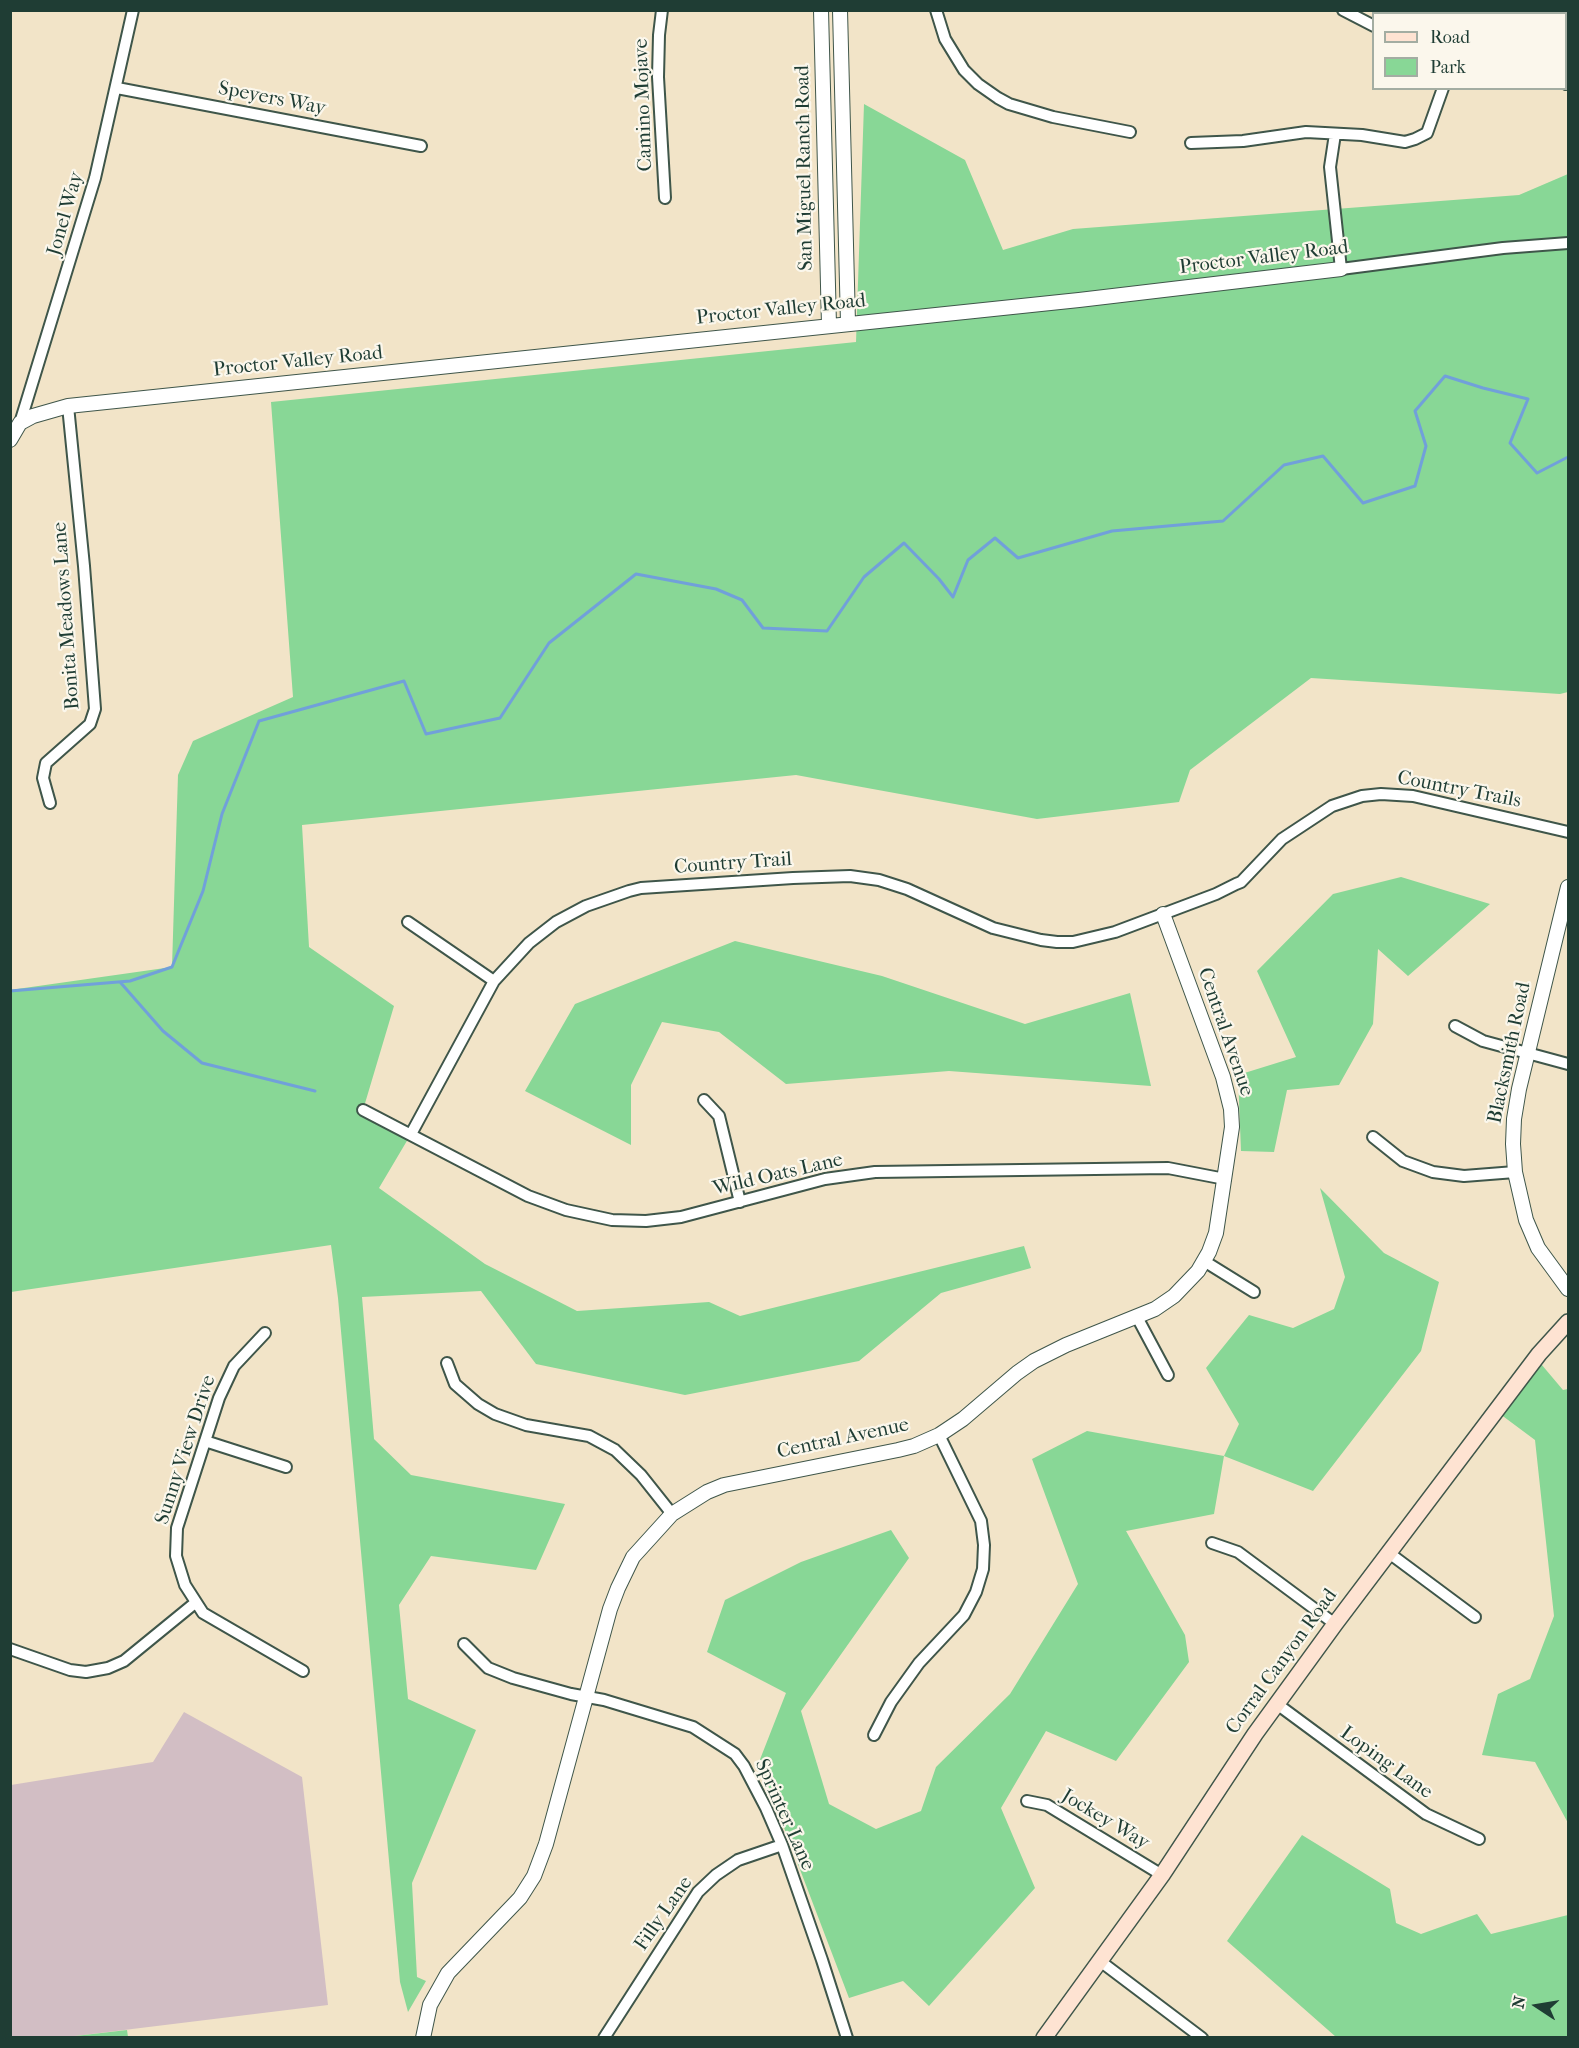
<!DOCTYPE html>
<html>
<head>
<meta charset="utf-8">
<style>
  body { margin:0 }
  #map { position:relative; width:1579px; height:2048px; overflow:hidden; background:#f2e4c8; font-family:"IM FELL French Canon",serif }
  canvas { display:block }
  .frame { position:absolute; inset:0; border:12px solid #1f3d34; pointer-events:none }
  .legend { position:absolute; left:1372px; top:12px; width:195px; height:78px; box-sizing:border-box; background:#fbf7ec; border:2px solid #a3ada2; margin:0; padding:8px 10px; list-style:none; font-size:18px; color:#1f3d34 }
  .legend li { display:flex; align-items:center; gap:12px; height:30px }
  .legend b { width:30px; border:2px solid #a3ada2 }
  .north { position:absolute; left:1507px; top:1976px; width:60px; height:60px; -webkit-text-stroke:4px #fbf7ec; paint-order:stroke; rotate:282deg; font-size:16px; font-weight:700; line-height:24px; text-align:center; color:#1f3d34 }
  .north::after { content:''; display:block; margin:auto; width:21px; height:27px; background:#1f3d34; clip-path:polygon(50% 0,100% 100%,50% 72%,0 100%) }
</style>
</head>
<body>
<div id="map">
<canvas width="1579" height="2048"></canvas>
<div class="frame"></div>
<ul class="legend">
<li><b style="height:8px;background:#fee3d2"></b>Road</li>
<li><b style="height:16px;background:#88d796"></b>Park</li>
</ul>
<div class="north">N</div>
</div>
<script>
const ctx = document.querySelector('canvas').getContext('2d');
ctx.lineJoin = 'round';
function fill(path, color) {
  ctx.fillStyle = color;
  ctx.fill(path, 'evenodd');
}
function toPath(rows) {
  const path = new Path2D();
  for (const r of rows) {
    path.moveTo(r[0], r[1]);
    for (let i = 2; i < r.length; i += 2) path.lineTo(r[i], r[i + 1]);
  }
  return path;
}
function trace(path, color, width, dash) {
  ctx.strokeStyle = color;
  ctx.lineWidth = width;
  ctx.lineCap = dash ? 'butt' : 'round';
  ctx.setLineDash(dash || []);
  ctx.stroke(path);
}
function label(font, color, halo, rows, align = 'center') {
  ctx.font = font + ' "IM FELL French Canon",serif';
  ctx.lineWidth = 4.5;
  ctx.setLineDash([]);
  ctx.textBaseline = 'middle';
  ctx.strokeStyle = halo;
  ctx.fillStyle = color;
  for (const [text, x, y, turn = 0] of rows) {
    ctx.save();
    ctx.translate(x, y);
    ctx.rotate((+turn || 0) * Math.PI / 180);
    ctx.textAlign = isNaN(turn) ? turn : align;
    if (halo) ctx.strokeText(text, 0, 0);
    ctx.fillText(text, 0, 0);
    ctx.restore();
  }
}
fill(toPath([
  [184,1712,302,1777,328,2005,67,2037,11,2038,11,1785,153,1762]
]), '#d2bec4');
fill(toPath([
  [864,104,965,160,1003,250,1073,229,1519,195,1568,174,1568,692,1560,694,1311,678,1190,770,1179,802,1037,819,796,775,302,825,309,947,394,1006,363,1110,411,1134,379,1188,485,1264,577,1311,709,1302,740,1316,1024,1246,1031,1268,941,1293,859,1361,685,1395,536,1364,481,1291,362,1297,374,1439,411,1475,565,1504,536,1570,431,1556,399,1605,408,1699,476,1730,412,1883,417,1977,426,1981,408,2012,400,1982,338,1298,331,1245,11,1292,10,990,172,967,178,775,193,741,293,697,271,402,856,342],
  [1401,877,1490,904,1408,976,1378,949,1373,1024,1339,1085,1287,1090,1274,1152,1241,1151,1238,1075,1296,1057,1257,971,1333,894],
  [735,941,882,976,1025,1024,1130,993,1151,1086,949,1071,786,1084,719,1032,662,1022,631,1085,631,1145,525,1091,575,1004],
  [1320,1188,1384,1253,1439,1282,1421,1351,1313,1491,1224,1456,1214,1514,1126,1531,1185,1635,1189,1662,1116,1761,1046,1731,1001,1808,1035,1888,929,2006,903,1981,849,1998,759,1762,786,1693,707,1652,725,1600,801,1562,891,1530,909,1558,801,1711,829,1804,876,1829,921,1811,936,1767,1010,1694,1078,1584,1032,1459,1087,1431,1224,1456,1239,1424,1206,1368,1249,1315,1293,1328,1334,1309,1345,1277],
  [1536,1358,1563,1390,1568,1389,1568,1823,1535,1762,1482,1755,1498,1694,1530,1679,1554,1616,1535,1440,1496,1411],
  [1302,1835,1390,1889,1396,1923,1421,1934,1477,1914,1491,1934,1568,1915,1568,2037,1336,2037,1227,1941],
  [127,2030,128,2037,67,2037]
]), '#88d796');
trace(toPath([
  [120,982,163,1031,202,1063,315,1091],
  [10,991,130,981,172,967,203,891,222,814,259,721,404,681,426,734,500,718,549,643,636,574,716,589,742,600,763,628,827,631,864,577,904,543,939,579,953,597,968,560,995,538,1018,558,1112,531,1223,521,1284,465,1323,456,1363,503,1415,486,1426,446,1415,411,1445,376,1483,388,1528,399,1510,443,1537,473,1568,457]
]), '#71a0da', 3);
const minor = toPath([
  [662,10,659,35,658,77,665,198],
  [936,10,945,39,964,70,978,84,998,98,1009,104,1053,117,1130,132],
  [1343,10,1374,26],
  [1566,84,1568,83],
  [117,88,421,146],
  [1335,134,1330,167,1341,269,1503,248,1568,243],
  [1191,143,1243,141,1306,132,1362,135,1405,142,1415,139,1427,133,1443,88],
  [20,423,95,178,133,10],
  [50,803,43,778,46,763,90,724,95,709,84,566,68,406],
  [408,922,494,981],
  [1455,1026,1483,1041,1568,1064],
  [704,1100,719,1116,740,1202],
  [363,1110,528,1196,566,1210,612,1220,646,1221,681,1217,825,1179,875,1172,1168,1168,1225,1179],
  [411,1134,494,981,529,943,556,922,586,906,629,891,641,888,793,878,850,876,879,880,907,889,993,928,1041,940,1057,942,1073,942,1115,932,1216,894,1236,884,1241,882,1282,839,1332,806,1362,796,1381,794,1413,796,1568,832],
  [1373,1137,1403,1161,1433,1172,1464,1176,1515,1172],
  [1204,1261,1254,1292],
  [1137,1317,1168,1375],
  [265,1333,234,1366,219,1398,177,1528,176,1556,185,1585,203,1613,303,1671],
  [447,1363,455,1384,478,1404,495,1414,526,1425,589,1436,615,1450,641,1475,672,1514],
  [205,1441,286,1467],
  [1212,1543,1238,1552,1335,1624],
  [1389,1553,1475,1617],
  [464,1644,488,1668,513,1678,571,1694,604,1700,693,1727,735,1754,744,1766,766,1808,782,1845,822,1960,847,2038],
  [10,1649,70,1670,86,1672,108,1668,124,1661,195,1603],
  [1277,1704,1426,1814,1479,1839],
  [874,1735,891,1702,919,1663,964,1615,976,1592,983,1569,984,1545,981,1521,939,1435],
  [1027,1801,1047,1805,1162,1875],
  [1100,1961,1202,2038],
  [604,2038,698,1892,716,1875,738,1860,782,1845]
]);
const tertiary = toPath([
  [821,10,829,325],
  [840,10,848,323],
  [10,440,20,423,33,416,68,406,1079,300,1341,269],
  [1568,887,1519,1089,1514,1119,1513,1144,1515,1172,1526,1220,1538,1248,1568,1289],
  [423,2038,430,2005,448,1973,520,1898,534,1876,546,1844,610,1609,618,1588,633,1557,672,1514,707,1492,724,1485,898,1450,914,1446,939,1435,963,1419,1017,1373,1034,1361,1066,1345,1155,1309,1174,1296,1198,1271,1209,1252,1216,1233,1232,1127,1231,1109,1223,1077,1163,914]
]);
const secondary = toPath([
  [1044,2038,1162,1875,1255,1734,1335,1624,1539,1354,1568,1322]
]);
trace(minor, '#3f564a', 14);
trace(tertiary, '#3f564a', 16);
trace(secondary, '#3f564a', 18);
trace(minor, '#fff', 10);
trace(tertiary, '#fff', 14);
trace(secondary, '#fee3d2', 15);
label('20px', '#1f3d34', '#fbf7ec', [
  ["Speyers Way",272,99,11],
  ["Camino Mojave",644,105,-92],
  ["San Miguel Ranch Road",805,168,-91],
  ["Jonel Way",66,214,-74],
  ["Proctor Valley Road",1264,258,-7],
  ["Proctor Valley Road",781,310,-6],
  ["Proctor Valley Road",298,362,-6],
  ["Bonita Meadows Lane",67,616,-94],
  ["Country Trails",1459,790,11],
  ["Country Trail",733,864,-4],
  ["Central Avenue",1225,1032,71],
  ["Blacksmith Road",1510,1053,-78],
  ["Wild Oats Lane",778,1175,-13],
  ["Central Avenue",843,1439,-12],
  ["Sunny View Drive",186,1450,-72],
  ["Corral Canyon Road",1282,1662,-54],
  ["Loping Lane",1386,1763,36],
  ["Sprinter Lane",784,1815,66],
  ["Jockey Way",1105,1820,31],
  ["Filly Lane",664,1914,-55]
]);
</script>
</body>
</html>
